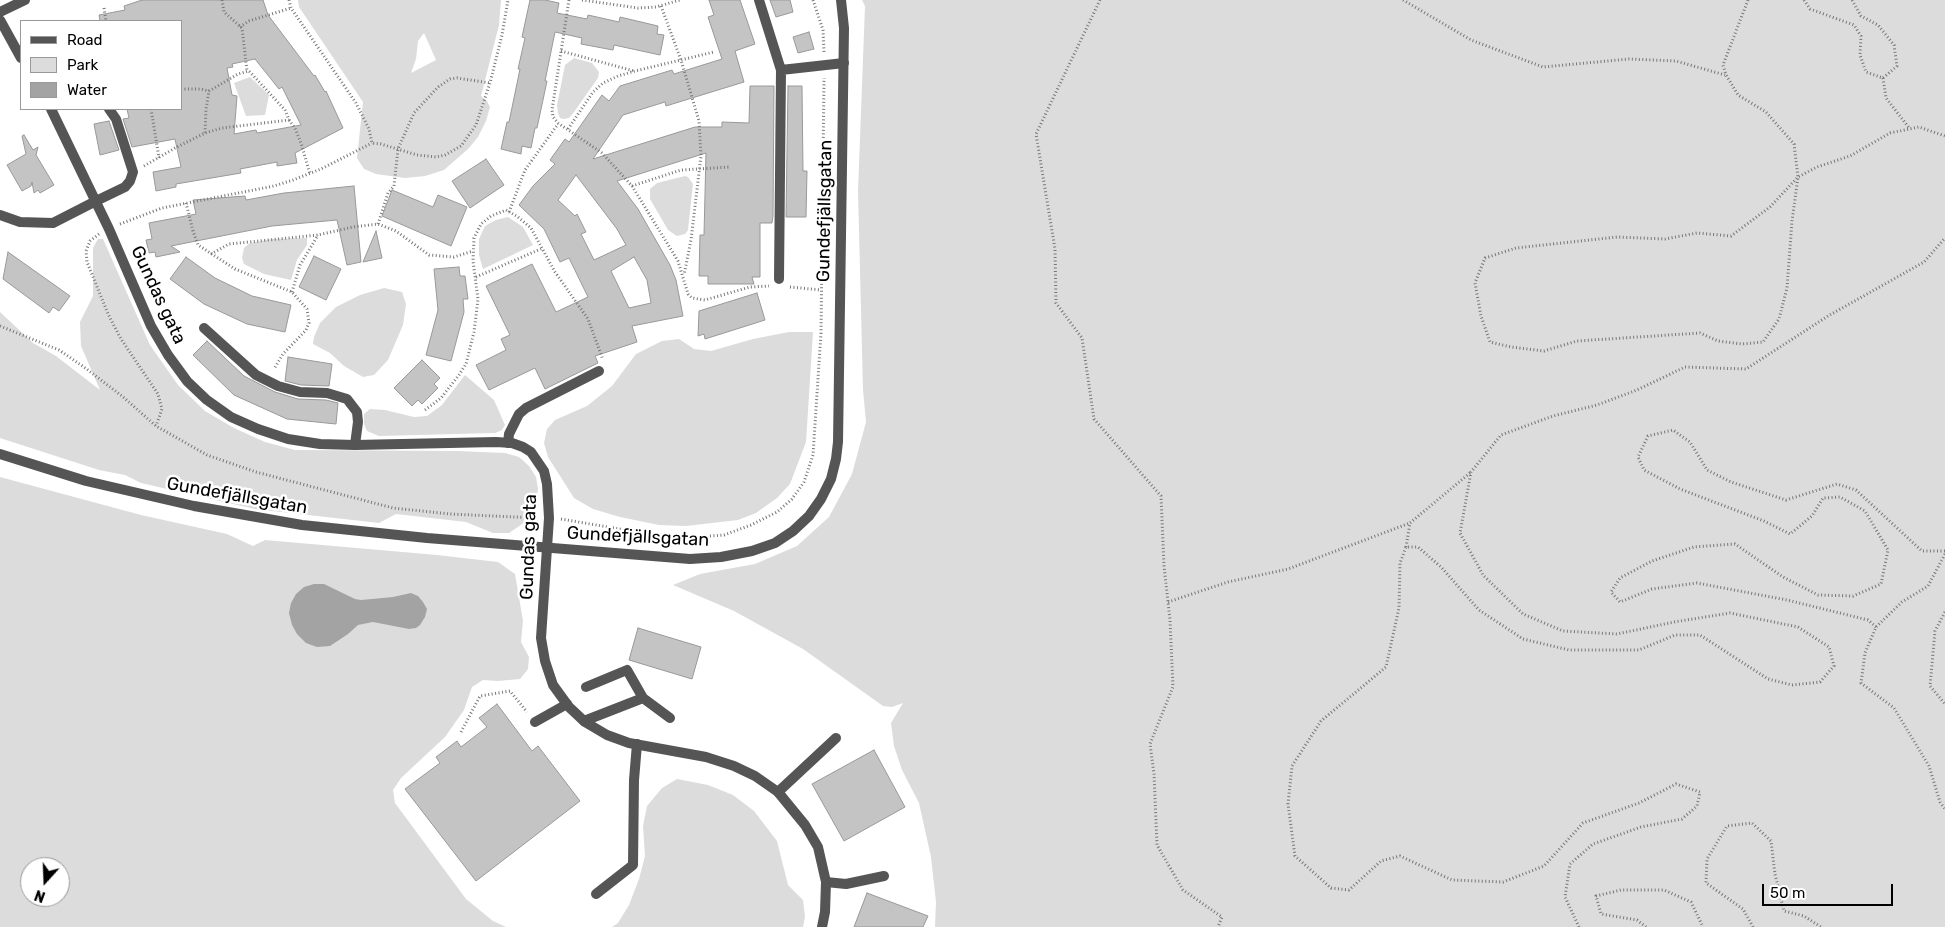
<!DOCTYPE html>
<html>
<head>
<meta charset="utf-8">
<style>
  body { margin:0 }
  #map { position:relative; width:1945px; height:927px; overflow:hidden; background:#fff; font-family:Rubik,sans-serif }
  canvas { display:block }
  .legend { position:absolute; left:20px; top:20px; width:162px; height:90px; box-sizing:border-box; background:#fff; border:1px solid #999; margin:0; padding:6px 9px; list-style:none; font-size:15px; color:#000 }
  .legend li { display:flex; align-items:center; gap:10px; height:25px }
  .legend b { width:25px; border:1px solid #999 }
  .north { position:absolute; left:20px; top:857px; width:50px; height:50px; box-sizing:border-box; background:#fff; border:1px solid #999; border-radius:50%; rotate:200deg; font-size:14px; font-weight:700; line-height:20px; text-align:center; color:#000 }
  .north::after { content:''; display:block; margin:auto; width:18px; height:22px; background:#000; clip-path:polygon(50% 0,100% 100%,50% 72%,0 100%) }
  .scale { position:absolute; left:1762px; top:884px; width:131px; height:22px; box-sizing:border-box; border:2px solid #000; border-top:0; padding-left:6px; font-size:15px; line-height:18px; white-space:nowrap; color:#000; -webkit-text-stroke:4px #fff; paint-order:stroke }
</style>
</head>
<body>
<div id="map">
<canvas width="1945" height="927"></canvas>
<ul class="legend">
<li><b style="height:6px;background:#555"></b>Road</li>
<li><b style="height:14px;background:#dcdcdc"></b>Park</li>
<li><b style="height:14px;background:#a3a3a3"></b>Water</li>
</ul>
<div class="north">N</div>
<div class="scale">50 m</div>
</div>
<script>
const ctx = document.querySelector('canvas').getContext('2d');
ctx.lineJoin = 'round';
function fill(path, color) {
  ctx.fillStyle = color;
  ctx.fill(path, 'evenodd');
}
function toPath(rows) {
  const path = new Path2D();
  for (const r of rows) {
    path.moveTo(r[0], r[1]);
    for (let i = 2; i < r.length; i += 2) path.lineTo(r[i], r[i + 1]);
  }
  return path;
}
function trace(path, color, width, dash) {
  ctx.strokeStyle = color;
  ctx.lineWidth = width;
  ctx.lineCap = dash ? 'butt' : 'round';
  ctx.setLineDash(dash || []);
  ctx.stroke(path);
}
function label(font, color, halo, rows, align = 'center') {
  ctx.font = font + ' Rubik,sans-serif';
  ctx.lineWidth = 5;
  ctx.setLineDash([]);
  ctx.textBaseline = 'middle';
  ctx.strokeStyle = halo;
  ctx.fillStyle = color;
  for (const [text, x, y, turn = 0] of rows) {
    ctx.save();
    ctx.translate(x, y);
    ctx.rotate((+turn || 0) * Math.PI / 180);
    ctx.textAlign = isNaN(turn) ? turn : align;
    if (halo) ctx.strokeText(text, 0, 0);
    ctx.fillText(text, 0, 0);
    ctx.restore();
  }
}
fill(toPath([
  [298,0,501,0,499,25,481,96,487,101,490,107,486,121,478,137,468,149,444,170,425,176,405,178,376,174,364,169,357,158,363,102,299,7],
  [424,33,436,60,411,73,416,59,418,41],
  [862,0,1945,0,1945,927,935,927,936,902,931,857,919,803,902,770,894,746,891,723,903,703,892,707,883,706,803,649,734,611,673,585,700,574,755,564,797,546,829,517,852,474,866,422,863,390,858,191,865,6],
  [574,58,592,63,599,72,598,78,574,112,569,118,563,119,560,118,558,113,557,105,565,65],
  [250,77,269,95,265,115,246,116,234,83],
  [685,176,688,177,693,184,688,230,685,234,677,236,668,230,650,199,650,189,657,183],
  [508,217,523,227,533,245,483,269,479,255,479,239,485,226,496,220],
  [307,238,307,245,297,260,291,280,264,274,244,264,242,258,244,248,250,243,272,239],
  [98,239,103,239,150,345,178,385,205,411,234,428,265,442,295,450,458,451,505,453,519,457,529,466,536,477,538,489,536,502,525,522,509,533,493,533,466,522,396,514,379,523,255,509,141,483,125,475,99,470,0,438,0,312,33,343,56,356,100,390,81,346,80,322,93,296,93,248],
  [384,288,402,292,406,304,403,325,388,360,374,375,363,377,344,366,330,353,313,344,314,337,320,323,336,307,360,295],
  [789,332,813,332,806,442,790,484,777,498,756,513,738,520,686,526,659,525,620,517,593,509,574,498,548,457,544,443,547,429,555,420,587,406,612,386,636,354,662,341,679,339,694,349,711,351,753,339],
  [465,375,494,400,505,425,502,430,495,433,379,436,367,431,364,424,364,414,370,409,385,410,414,417,427,416,442,405],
  [0,477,141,515,227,534,253,546,265,540,437,555,498,562,515,574,523,621,521,642,529,657,528,669,520,679,498,681,483,680,472,687,464,710,445,737,401,778,393,790,395,803,466,899,493,921,506,927,0,927],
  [30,867,60,867,60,897,30,897],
  [677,779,708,785,733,795,754,811,777,841,788,885,803,900,805,917,803,927,612,927,618,923,629,905,639,879,645,856,643,826,647,806,662,788]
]), '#dcdcdc');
fill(toPath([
  [314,584,324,584,355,599,361,600,393,597,411,593,418,596,423,602,427,609,425,617,420,625,416,628,409,629,373,622,358,625,348,634,330,646,317,647,306,643,297,634,292,625,289,613,291,603,296,594,304,587]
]), '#a3a3a3');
const building = toPath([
  [142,0,263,0,268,15,314,76,315,75,325,92,326,91,343,128,295,153,297,163,277,166,277,162,240,169,241,173,176,184,176,187,156,191,153,172,181,167,175,139,132,147,123,119,129,118,127,109,181,109,181,21,100,21,99,15,125,10,124,6,142,0],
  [255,59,279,89,282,87,301,125,257,133,256,130,234,134,237,96,232,95,227,68,233,67,232,64,255,59],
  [530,0,545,0,559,3,557,13,587,19,588,15,619,22,620,17,658,26,657,34,664,35,660,55,614,45,613,50,581,44,582,38,555,32,545,81,547,81,537,128,535,128,531,148,522,146,521,154,501,149,507,122,509,122,520,69,518,69,525,38,522,37,530,0],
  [709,0,740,0,755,44,735,51,744,82,666,106,665,102,623,115,593,159,695,127,722,127,722,122,749,123,750,86,774,86,773,216,772,223,760,223,760,277,752,277,754,284,708,284,708,276,699,276,700,235,704,235,706,153,617,181,638,209,670,265,676,280,683,316,632,326,637,342,595,356,598,363,545,389,535,368,489,390,476,365,506,350,501,339,510,335,486,286,532,264,556,312,588,297,569,258,560,262,544,229,519,205,533,186,555,164,550,160,565,139,569,142,602,95,609,101,620,86,672,70,674,74,722,59,708,17,714,15,709,0],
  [576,175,617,229,626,245,594,260,581,234,586,232,577,214,575,216,558,200,576,175],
  [634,257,647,280,651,303,629,308,611,271,634,257],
  [770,0,790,0,793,12,776,17,770,0],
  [809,32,814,49,798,53,793,37,809,32],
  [788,86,802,86,803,171,807,171,806,217,786,217,788,86],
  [109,121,119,150,100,155,94,124,109,121],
  [24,135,33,150,38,147,36,155,54,185,40,193,38,190,34,193,32,182,31,186,22,191,7,165,26,154,22,136,24,135],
  [486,159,504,185,470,208,452,181,486,159],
  [354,186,361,262,347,265,337,220,272,226,171,246,180,252,156,257,155,252,149,253,146,240,152,239,149,223,196,214,193,200,245,196,246,200,284,193,354,186],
  [392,190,433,207,438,195,467,207,451,246,382,216,392,190],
  [376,231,382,258,363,262,376,231],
  [8,252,70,296,59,311,53,307,49,313,3,279,8,252],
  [314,256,341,269,326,300,299,287,314,256],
  [186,257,215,278,252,296,291,305,285,332,247,324,204,304,170,279,186,257],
  [459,267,460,276,465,276,468,299,463,299,464,312,451,361,426,355,438,310,434,269,459,267],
  [757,293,765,320,705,339,704,334,698,336,699,311,757,293],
  [207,341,244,376,275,392,298,399,326,400,338,403,336,424,287,419,234,395,193,355,207,341],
  [288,357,332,364,329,386,301,385,285,381,288,357],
  [422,360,440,378,434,384,438,388,422,404,418,400,412,406,394,388,422,360],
  [638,628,701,647,692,679,629,660,638,628],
  [497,704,532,751,538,746,580,801,476,881,405,789,440,763,436,757,457,741,461,747,487,727,479,718,497,704],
  [874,750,905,807,844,841,812,784,874,750],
  [867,893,928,916,923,927,854,927,867,893]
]);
fill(building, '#c4c4c4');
trace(building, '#999', 1);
trace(toPath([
  [222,0,224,12,242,28,247,71],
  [289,0,291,8,356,103,369,129,372,143,381,144,417,155,436,157,445,155,461,146,476,125,490,83,502,35,508,0],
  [569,0,552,110,553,117,558,123,602,153,632,186,678,261,688,294,692,298,705,300,750,287,769,286],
  [582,0,638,8,656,7,680,0],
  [813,0,823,30,824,52],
  [1100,0,1036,134,1055,249,1056,303,1082,338,1094,419,1161,496,1164,566,1170,620,1173,687,1150,744,1154,774,1157,845,1183,890,1222,917,1218,927],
  [1403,0,1471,40,1543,67,1629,59,1676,61,1725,75],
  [1748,0,1723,65,1726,75,1738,95,1766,112,1794,144,1798,177,1792,221,1787,288,1779,319,1763,342,1742,344,1718,341,1700,333,1577,341,1544,351,1511,347,1490,342,1481,316,1475,283,1485,258,1516,248,1617,237,1665,239,1697,233,1731,236,1770,207,1798,177,1817,167,1850,156,1890,133,1919,127,1945,136],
  [1804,0,1810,9,1854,25,1861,36,1860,55,1866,72,1883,78,1897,66,1894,45,1878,25,1861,16,1852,0],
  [661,6,681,60,699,121,701,156,691,240,684,275],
  [104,8,106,21],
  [240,27,249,21,291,8],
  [561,51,634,71],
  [1883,78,1886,98,1910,129],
  [181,89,201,89,209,91],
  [151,109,159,158],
  [289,120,295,128,301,143,310,174],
  [568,129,593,92,603,83,618,76,635,71,714,52],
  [144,166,175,148,205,133,222,128,289,120,285,110,249,71,238,74,209,91,206,109,205,133],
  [632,186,681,170,730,167],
  [186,203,193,231,198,245,235,269,292,292,307,309,309,323,306,330,283,354,274,369],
  [509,212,525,170,558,124],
  [120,224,162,208,274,186,293,180,321,169,372,143],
  [378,224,388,193,394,186,398,149,414,113,438,87,450,79,457,78,490,83],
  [99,234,90,241,86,251,87,262,108,314,121,339,158,394,162,409,156,426],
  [211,254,229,244,318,235,353,227,378,224,396,231,429,255,454,257,473,251],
  [476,277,543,248],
  [790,287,821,290],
  [292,292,300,265,318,235],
  [0,326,59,350,84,367,122,396,156,426,207,455,256,472,393,508,450,514,537,518],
  [425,410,441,398,459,375,466,364,474,332,478,299,473,261,474,238,481,224,491,216,506,210,518,217,531,228,555,272,588,319,603,360],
  [561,519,649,534,686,538,724,535,751,525,777,512,792,499,804,482,813,455,821,333,824,78],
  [1406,547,1410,523,1471,472],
  [1945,554,1928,586,1902,602,1876,627,1865,653,1861,683,1894,708,1929,766,1940,802,1945,809],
  [1168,602,1228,582,1288,569,1410,523],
  [1945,612,1935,631,1930,686,1945,704],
  [1876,627,1868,620,1787,600,1697,583,1652,589,1620,602,1611,592,1620,578,1652,561,1694,547,1735,544,1783,577,1818,595,1853,596,1881,584,1888,550,1865,511,1840,497,1823,498,1812,516,1790,534,1764,521,1680,489,1644,470,1638,457,1648,436,1673,430,1690,442,1707,470,1731,482,1786,500,1837,484,1856,490,1922,551,1945,551],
  [461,732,480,696,510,691,527,712],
  [1579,927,1565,897,1570,864,1593,844,1641,827,1682,819,1697,806,1700,792,1676,784,1639,803,1583,823,1544,866,1503,882,1452,880,1400,856,1381,861,1349,890,1331,888,1295,856,1288,804,1292,766,1321,721,1386,667,1399,608,1400,563,1406,547,1418,547,1441,567,1479,610,1523,639,1569,650,1639,650,1675,635,1700,635,1768,679,1792,685,1820,682,1834,666,1829,647,1798,627,1730,613,1674,622,1617,634,1563,631,1523,614,1483,575,1460,533,1471,472,1501,435,1553,416,1597,405,1637,390,1685,367,1746,369,1828,316,1924,262,1945,238],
  [1646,927,1637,920,1601,914,1596,896,1621,890,1664,890,1691,902,1703,927],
  [1753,927,1743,909,1706,883,1707,859,1727,826,1752,823,1771,841,1775,874,1784,911,1804,916,1821,927]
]), '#777', 3, [1, 2.5]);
trace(toPath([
  [759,0,781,70,779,279],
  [0,12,25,0],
  [781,70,844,63],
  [96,201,125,187,130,181,133,172,116,119,109,109],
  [204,328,256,375,278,386,300,392,327,393,347,399,357,412,358,422,355,445],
  [508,443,509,434,519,414,526,408,599,371],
  [586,687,627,670,643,698,670,718],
  [584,721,643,698],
  [535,722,567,704],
  [778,792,836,738],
  [826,882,846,884,884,876],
  [596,894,633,865,634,780,637,744]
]), '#555', 10);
trace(toPath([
  [0,20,21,58],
  [51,109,109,229,151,326,168,355,187,381,207,400,231,417,258,429,288,439,320,444,355,445,496,442,512,443,523,447,531,452,544,471,547,484,549,518,541,638,545,661,553,685,569,707,585,722,607,735,629,743,706,757,734,766,755,776,778,792,805,825,818,847,826,882,825,912,822,927],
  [0,215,20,222,53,223,96,201],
  [0,454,86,481,194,506,302,525,427,538,690,559,721,557,752,551,775,543,793,531,809,516,821,499,831,479,836,459,838,442,844,28,841,0]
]), '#555', 10);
label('18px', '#000', '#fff', [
  ["Gundefjällsgatan",825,211,-89],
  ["Gundas gata",158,295,65],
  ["Gundefjällsgatan",237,496,10],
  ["Gundefjällsgatan",638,537,3],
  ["Gundas gata",529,547,-88]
]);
</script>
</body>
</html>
